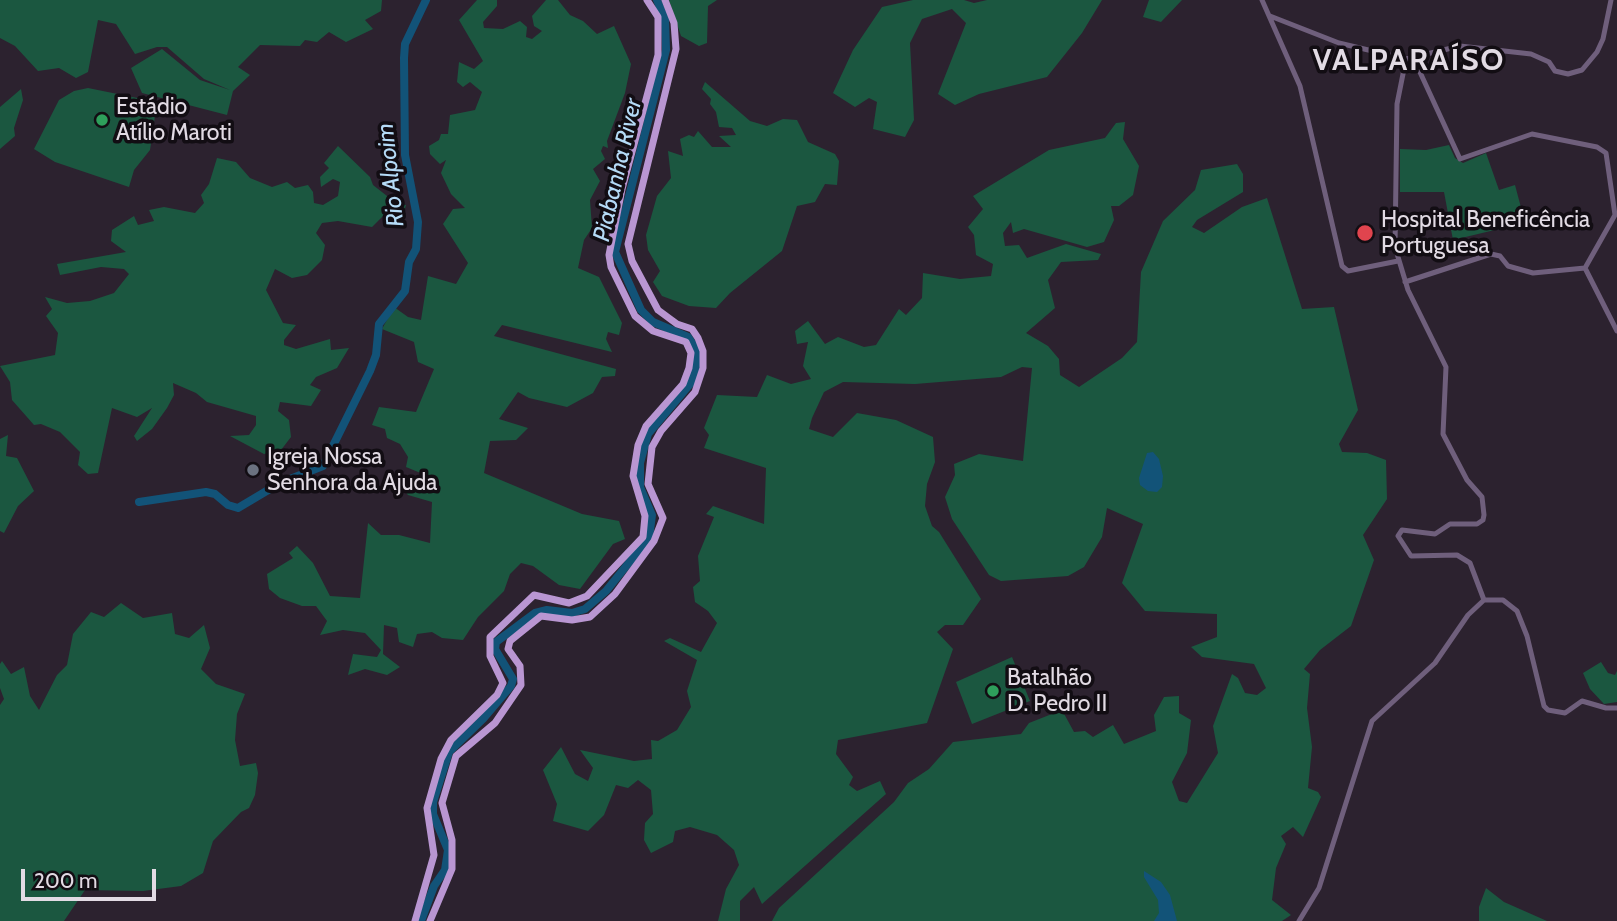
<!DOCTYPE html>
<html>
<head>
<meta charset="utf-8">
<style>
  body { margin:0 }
  #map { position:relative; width:1617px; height:921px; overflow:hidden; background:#2c222f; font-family:Cabin,sans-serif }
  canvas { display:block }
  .scale { position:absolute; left:21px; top:869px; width:135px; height:32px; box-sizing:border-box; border:4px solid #e2dbe4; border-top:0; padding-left:9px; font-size:21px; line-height:24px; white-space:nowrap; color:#e2dbe4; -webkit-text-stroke:5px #120d13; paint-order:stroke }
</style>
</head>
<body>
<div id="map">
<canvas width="1617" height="921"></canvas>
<div class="scale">200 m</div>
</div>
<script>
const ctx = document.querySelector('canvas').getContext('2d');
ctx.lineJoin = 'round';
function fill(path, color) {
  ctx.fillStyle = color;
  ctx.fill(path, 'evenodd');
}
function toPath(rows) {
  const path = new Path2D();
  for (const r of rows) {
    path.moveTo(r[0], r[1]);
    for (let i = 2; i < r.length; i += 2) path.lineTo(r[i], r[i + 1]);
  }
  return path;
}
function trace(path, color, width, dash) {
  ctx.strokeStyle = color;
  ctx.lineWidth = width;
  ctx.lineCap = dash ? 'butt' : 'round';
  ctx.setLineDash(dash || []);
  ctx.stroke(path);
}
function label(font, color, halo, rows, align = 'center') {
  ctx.font = font + ' Cabin,sans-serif';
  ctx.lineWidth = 7;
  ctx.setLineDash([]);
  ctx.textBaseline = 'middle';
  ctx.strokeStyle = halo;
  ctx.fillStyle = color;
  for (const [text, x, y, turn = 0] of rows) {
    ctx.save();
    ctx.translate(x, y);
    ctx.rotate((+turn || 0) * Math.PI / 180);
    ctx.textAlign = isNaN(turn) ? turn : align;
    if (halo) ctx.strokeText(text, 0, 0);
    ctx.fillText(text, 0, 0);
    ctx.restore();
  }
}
fill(toPath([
  [0,0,382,0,381,11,365,20,373,29,346,42,329,32,317,42,305,40,300,46,260,45,238,67,250,75,233,91,227,115,142,93,131,68,162,49,200,80,230,90,204,79,167,47,157,47,135,54,116,24,98,20,88,72,76,78,59,68,38,71,15,46,0,38],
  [477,0,497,0,497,6,483,22,484,28,503,29,520,21,527,27,526,37,532,39,542,31,534,26,532,16,546,0,558,0,570,15,583,21,597,34,614,26,631,64,625,93,607,141,608,148,603,146,601,151,605,159,593,169,600,181,590,200,592,228,584,240,578,268,599,277,622,323,619,335,608,332,606,339,612,352,502,325,494,336,616,369,615,376,602,377,593,393,567,407,529,398,518,392,499,419,528,428,516,440,490,441,484,473,582,514,619,521,625,539,613,544,580,589,559,585,533,566,521,563,510,574,504,591,478,617,463,640,442,638,432,632,417,634,413,647,399,642,397,628,384,625,383,654,400,667,387,675,365,669,348,675,353,654,377,657,381,650,365,633,343,630,320,635,327,621,316,606,302,606,280,598,269,589,267,574,293,558,289,553,297,546,313,563,330,596,360,598,368,523,381,535,399,535,430,543,432,502,408,495,399,484,408,484,413,493,423,488,423,474,406,467,408,457,400,444,387,438,385,429,372,425,379,407,416,412,434,369,418,362,414,342,382,329,394,307,408,317,421,320,428,276,456,284,468,263,443,224,453,209,465,208,451,194,441,173,446,160,440,164,430,154,429,146,439,140,441,134,448,134,450,115,475,110,482,92,470,82,463,87,457,82,459,62,474,69,483,61,459,20],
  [669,0,717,0,708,6,707,43,699,46,681,36],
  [913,0,964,0,974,3,987,0,1102,0,1082,33,1047,77,979,94,955,105,938,94,966,23,952,9,922,19,910,43,914,120,905,137,873,129,877,102,869,98,855,107,833,93,853,50,882,7],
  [1149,0,1182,0,1161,22,1143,17],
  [705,82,750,121,767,126,783,119,797,120,808,142,835,154,839,161,837,185,825,184,815,202,797,206,782,251,730,293,716,308,689,306,662,296,653,282,660,271,648,250,646,235,657,196,671,178,668,151,683,156,680,139,689,135,694,137,698,131,712,147,731,147,719,136,736,135,732,128,719,127,716,112,710,104,711,99,702,89],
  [88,88,157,102,150,150,134,170,129,187,55,162,34,149,59,100,74,91],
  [21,89,23,100,14,128,15,136,0,149,0,107],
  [1125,122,1123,139,1139,166,1133,195,1119,206,1111,206,1114,220,1104,242,1087,247,1024,229,1013,233,1011,222,1003,233,1005,246,1019,245,1027,258,1066,244,1101,254,1098,260,1061,262,1048,280,1055,308,1026,333,1048,346,1059,359,1060,375,1079,387,1122,358,1137,342,1141,272,1163,221,1195,190,1201,170,1237,164,1243,174,1243,192,1197,220,1192,227,1204,233,1242,207,1267,198,1302,309,1334,307,1358,410,1339,444,1342,452,1367,453,1386,460,1387,499,1363,535,1374,560,1351,626,1320,650,1304,669,1310,674,1307,708,1312,747,1308,788,1318,792,1321,797,1303,837,1293,827,1281,836,1286,844,1276,868,1272,900,1291,915,1282,921,772,921,779,908,894,802,908,783,929,769,953,742,1021,734,1029,723,1062,710,1074,732,1085,731,1093,737,1113,725,1124,744,1156,731,1154,715,1164,697,1179,696,1179,713,1191,720,1187,753,1172,782,1179,801,1187,803,1218,753,1213,726,1232,674,1238,678,1245,693,1257,695,1266,688,1254,664,1202,657,1191,647,1217,637,1217,614,1145,611,1122,583,1143,524,1107,508,1102,537,1084,567,1068,576,1001,581,989,575,952,519,945,497,955,475,954,464,979,454,1023,461,1032,368,1022,367,1001,377,915,384,843,382,824,392,812,418,809,429,833,437,857,413,896,420,933,437,935,462,927,484,925,506,932,526,939,532,981,599,963,625,945,625,937,632,953,649,927,723,838,740,836,754,853,777,849,785,857,791,880,781,886,794,762,904,754,887,740,901,740,921,718,921,726,889,739,865,734,850,717,835,690,827,675,831,673,842,651,853,644,840,645,823,653,814,651,790,638,780,628,788,616,785,604,815,588,831,553,821,557,804,543,770,561,747,575,774,588,781,593,768,580,750,634,761,652,759,651,740,658,741,677,730,691,707,687,691,697,660,664,641,670,638,701,652,717,623,708,611,695,602,693,587,700,581,698,556,714,517,706,514,713,506,764,524,766,468,704,448,709,435,704,428,717,395,757,397,767,375,791,384,811,379,803,366,808,342,797,344,795,331,808,321,825,344,838,337,864,347,876,345,899,309,906,315,922,298,923,273,960,279,991,276,993,264,976,255,974,235,968,227,983,209,973,196,1049,150,1105,138,1116,123],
  [1449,145,1455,158,1463,163,1486,153,1499,190,1515,185,1523,215,1502,220,1503,228,1453,240,1444,192,1400,192,1400,149,1426,150],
  [338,146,370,177,373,185,396,203,406,205,404,212,387,212,372,227,338,221,322,223,316,233,325,245,322,260,307,275,292,278,275,269,266,290,283,323,296,325,284,340,284,345,296,349,330,339,331,350,349,348,337,368,316,377,310,385,321,390,311,406,280,402,278,411,289,420,291,437,281,450,264,454,230,436,249,435,256,425,256,416,207,402,196,393,173,383,174,395,167,408,152,429,137,441,134,436,152,408,137,417,112,408,98,473,88,474,78,465,80,452,60,432,41,424,34,425,12,400,10,382,0,366,55,355,58,333,46,316,52,309,45,297,67,303,90,301,114,293,129,274,124,269,101,267,60,275,57,264,126,252,111,241,112,230,134,216,138,225,154,221,149,210,164,207,195,213,204,203,201,195,209,184,217,158,236,162,250,178,272,187,287,182,295,188,308,185,313,192,314,203,323,205,338,196,340,182,333,179,321,187,320,177,329,168,324,163],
  [8,435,6,456,17,458,34,491,18,506,4,533,0,531,0,439],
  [121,603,143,618,172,613,175,634,189,638,204,625,210,648,201,669,216,684,245,694,237,714,235,740,240,766,256,763,258,773,255,795,249,808,241,812,213,841,203,873,181,886,143,891,85,890,64,921,0,921,0,705,4,699,0,688,0,664,2,661,11,674,24,667,30,696,39,710,57,675,67,665,73,634,91,612,104,617],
  [1012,657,1030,701,972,724,956,682],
  [1601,662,1608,673,1615,675,1617,671,1617,702,1604,704,1590,689,1583,673],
  [1486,888,1504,902,1547,921,1479,921,1479,907]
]), '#1b5740');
fill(toPath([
  [1153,452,1159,459,1163,476,1162,487,1157,492,1148,491,1140,485,1139,478,1147,453],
  [1144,871,1161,882,1170,895,1177,921,1154,921,1159,913,1158,900,1144,877]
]), '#125378');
trace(toPath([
  [139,502,206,492,215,494,228,505,238,508,280,483,323,466,370,371,376,355,379,324,405,291,409,262,416,249,418,222,405,155,404,58,405,44,426,0],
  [421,921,434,886,445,870,448,850,433,814,433,802,449,752,483,719,511,686,513,679,495,649,496,642,535,613,547,610,572,613,585,609,606,591,649,538,652,515,640,487,640,463,648,434,691,383,696,366,696,349,688,337,653,322,641,310,615,252,666,50,665,19,657,0]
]), '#125378', 8);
trace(toPath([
  [1262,0,1300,86,1342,266,1348,271,1398,261],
  [1270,16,1339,43,1406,59,1460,46,1531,54,1549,62,1555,71,1568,74,1582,70,1597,52,1603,39,1611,0],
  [1413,57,1460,159,1532,134,1597,147,1606,153,1615,215,1585,268],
  [1406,59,1397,104,1395,247,1408,290,1446,367,1443,434,1467,480,1482,497,1484,515,1483,520,1477,524,1450,524,1435,534,1402,530,1398,536,1411,556,1457,555,1470,563,1484,600],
  [1585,268,1617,331],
  [1405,282,1491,254,1500,256,1508,266,1533,273,1585,268],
  [1484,600,1503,600,1517,611,1527,636,1544,706,1548,710,1565,713,1582,701,1606,708,1617,708],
  [1299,921,1319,888,1372,721,1435,663,1468,615,1484,600]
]), '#6f5f7c', 5);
trace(toPath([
  [415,921,434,855,427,808,441,759,451,740,497,695,503,683,490,656,490,637,534,595,569,603,587,596,643,537,645,516,633,476,638,445,646,426,683,384,689,368,691,353,686,342,653,331,635,316,611,267,609,255,622,189,658,55,658,17,647,0],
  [430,921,452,869,452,840,442,803,456,756,495,723,521,685,520,666,508,649,510,641,541,616,572,620,590,617,615,594,654,541,663,518,648,484,652,447,661,431,695,392,703,368,703,351,698,338,692,329,677,324,658,310,632,261,628,244,676,49,674,23,665,0]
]), '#b996d2', 7);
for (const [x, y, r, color] of [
  [102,120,7,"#2e9e5b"],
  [1365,233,9,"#e0444e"],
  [253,470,7,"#6b7280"],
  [993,691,7,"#2e9e5b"]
]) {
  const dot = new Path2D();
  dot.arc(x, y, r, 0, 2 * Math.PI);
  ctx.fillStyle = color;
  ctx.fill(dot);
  trace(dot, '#120d13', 2.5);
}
label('23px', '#e2dbe4', '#120d13', [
  ["Estádio",116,107],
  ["Atílio Maroti",116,133],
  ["Hospital Beneficência",1381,220],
  ["Portuguesa",1381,246],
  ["Igreja Nossa",267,457],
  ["Senhora da Ajuda",267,483],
  ["Batalhão",1007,678],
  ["D. Pedro II",1007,704]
], 'left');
label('italic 24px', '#b5dbf7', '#120d13', [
  ["Piabanha River",618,170,-77],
  ["Rio Alpoim",391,175,-96]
]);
ctx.letterSpacing = '2px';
label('bold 30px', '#e2dbe4', '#120d13', [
  ["VALPARAÍSO",1409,61]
]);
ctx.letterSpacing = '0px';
</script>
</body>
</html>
